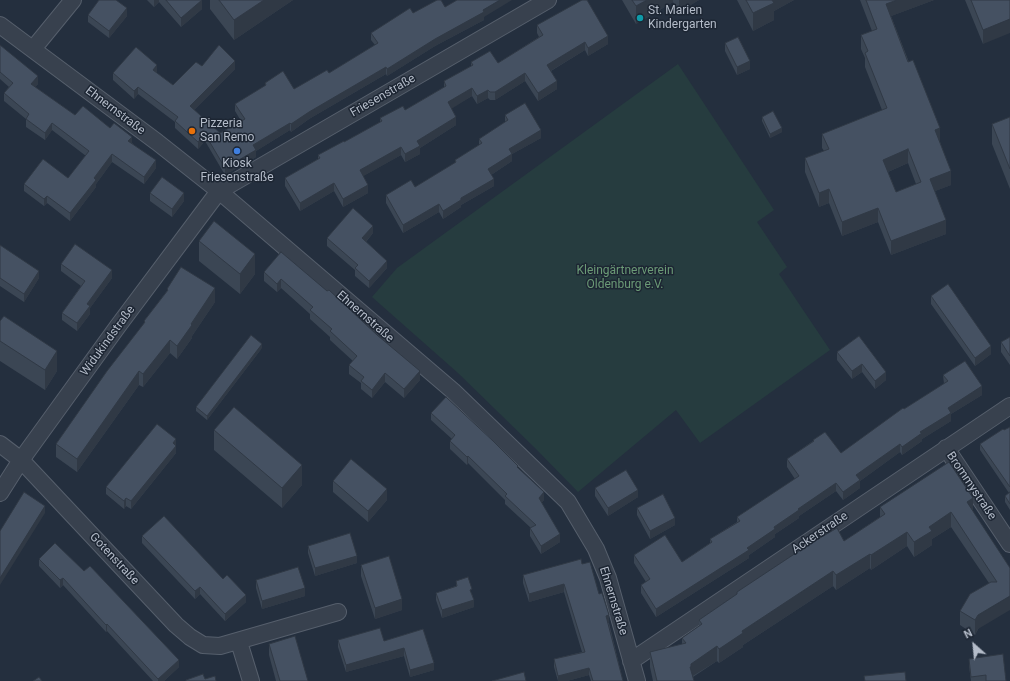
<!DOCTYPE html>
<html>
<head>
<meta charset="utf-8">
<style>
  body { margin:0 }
  #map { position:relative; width:1010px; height:681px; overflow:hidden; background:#242f3e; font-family:Roboto,sans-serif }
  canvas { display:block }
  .north { position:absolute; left:954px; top:625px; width:40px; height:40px; -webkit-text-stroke:3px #1d2633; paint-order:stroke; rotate:333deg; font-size:11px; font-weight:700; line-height:16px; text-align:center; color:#b4bcc9 }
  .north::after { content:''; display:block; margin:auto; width:14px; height:18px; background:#b4bcc9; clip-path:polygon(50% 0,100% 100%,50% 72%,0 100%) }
</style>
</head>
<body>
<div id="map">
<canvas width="1010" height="681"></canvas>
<div class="north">N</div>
</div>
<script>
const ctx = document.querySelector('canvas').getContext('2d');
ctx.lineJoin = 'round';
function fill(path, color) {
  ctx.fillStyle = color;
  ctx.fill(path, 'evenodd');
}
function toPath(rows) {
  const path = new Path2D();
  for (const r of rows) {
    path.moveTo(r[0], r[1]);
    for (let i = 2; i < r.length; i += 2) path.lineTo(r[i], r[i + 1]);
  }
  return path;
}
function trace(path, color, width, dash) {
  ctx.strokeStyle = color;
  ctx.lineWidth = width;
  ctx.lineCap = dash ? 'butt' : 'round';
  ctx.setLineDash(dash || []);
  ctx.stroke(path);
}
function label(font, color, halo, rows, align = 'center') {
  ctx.font = font + ' Roboto,sans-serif';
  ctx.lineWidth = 3;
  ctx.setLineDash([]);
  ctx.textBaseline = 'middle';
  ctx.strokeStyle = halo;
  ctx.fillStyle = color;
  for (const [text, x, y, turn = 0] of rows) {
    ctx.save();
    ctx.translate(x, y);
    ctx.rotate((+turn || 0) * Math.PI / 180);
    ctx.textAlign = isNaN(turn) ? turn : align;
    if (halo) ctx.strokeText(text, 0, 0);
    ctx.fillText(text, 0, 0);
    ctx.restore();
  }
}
fill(toPath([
  [678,64,774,210,757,222,787,267,779,274,830,350,700,443,676,410,578,492,536,449,458,373,372,297,397,268]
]), '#263c3f');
const minor = toPath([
  [0,25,157,142,219,191,453,391,568,502,596,549,608,578,637,681],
  [33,49,73,0],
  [0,444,21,460,176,625,190,637,203,645,220,646,338,612],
  [946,448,1010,544],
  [0,493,21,460,118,326,219,191,548,0],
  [239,642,251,681],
  [631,661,1010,406]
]);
trace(minor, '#565f6c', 18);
trace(minor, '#38414e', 16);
fill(toPath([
  [147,0,202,0,202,9,181,27,159,2,154,7],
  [210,0,293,0,234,40,210,9],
  [622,0,699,0,679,12,673,2,636,24],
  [737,0,794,0,774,11,774,20,753,31],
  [860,0,934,0,891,16,940,142,951,185,935,191,946,234,891,255,878,222,842,236,829,203,819,207,805,172,805,158,824,151,822,148,822,134,882,110,865,67,865,58,861,49,861,35,872,31],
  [908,163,916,184,896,192,888,172],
  [965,0,1010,0,983,44],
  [445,7,484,17,484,20,435,46,387,76,386,74,309,119,291,132,290,130,256,151,256,157,225,175,205,141,198,149,175,128,175,122,138,94,134,99,113,80,113,73,157,73,173,85,202,66,235,69,194,110,220,133,241,121,235,111,235,104,265,86,265,83,294,89,329,73,375,45,371,40,371,33,413,13],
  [88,15,127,16,109,38,88,22],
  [537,25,608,44,588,56,585,50,551,71,557,89,538,101,525,81,495,100,490,100,488,98,477,104,472,96,451,108,456,125,420,148,420,154,405,162,401,155,363,176,368,193,343,207,334,191,300,211,285,186,285,178,318,159,318,155,344,142,380,122,380,118,405,110,444,87,444,81,471,66,471,62,498,63,539,37,537,33],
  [725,43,750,69,737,75,725,51],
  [0,45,38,84,35,87,75,115,110,128,132,143,156,168,144,184,112,162,96,184,96,187,70,221,47,203,44,206,24,191,24,184,68,178,86,156,52,130,45,140,26,127,26,119,4,101,4,93,9,87,0,79],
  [505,115,541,138,512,154,512,161,491,175,494,186,461,205,461,207,443,219,439,212,403,233,386,203,386,195,415,187,455,163,455,160,479,145,479,139,505,122],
  [762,117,782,132,770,138,762,121],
  [1010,117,1010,189,992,144,992,124],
  [150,193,184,201,172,217,150,201],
  [373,233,366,242,387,268,369,288,355,276,355,270,327,246,327,238],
  [199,241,255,274,240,294,199,261],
  [0,245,39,278,24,302,0,286],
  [281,252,420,380,404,398,385,382,372,398,361,389,361,383,349,374,349,365,353,361,330,340,330,337,310,319,310,314,281,288,277,292,264,281,264,272],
  [61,264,112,278,90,308,90,314,77,331,62,320,62,313,81,286,61,271],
  [167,289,215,302,192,336,192,338,177,359,170,353,143,387,139,385,77,472,56,457,56,444,144,324,144,321,167,291],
  [931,296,991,354,975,366,931,304],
  [0,321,57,371,45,390,0,361],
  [859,336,886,380,875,389,862,372,852,379,837,360,837,352],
  [1010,337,1010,365,1001,352,1001,342],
  [262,348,207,420,196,411,196,407],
  [943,375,982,395,951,414,951,421,922,439,922,441,902,455,900,452,860,481,860,488,843,500,836,491,799,516,799,518,775,534,775,537,749,555,749,558,656,617,641,593,641,585,646,582,634,563,634,555,682,562,710,543,710,539,737,522,737,517,795,479,787,467,787,459,813,441,813,440,841,453,904,409,944,384],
  [431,413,518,468,544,500,541,503,560,542,541,554,530,536,530,528,531,528,505,504,505,500,468,463,467,465,450,449,450,441,452,439,431,420],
  [1010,427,1010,510,1005,502,1005,496,1009,493,980,450,980,444],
  [214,430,302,485,282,508,214,450],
  [176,439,176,453,131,509,126,506,124,509,106,494,106,487],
  [333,481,387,500,368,522,333,492],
  [595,488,638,497,608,516,595,496],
  [880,507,973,512,1010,568,975,635,960,625,960,611,989,583,951,527,932,539,932,545,914,557,907,546,871,570,870,568,836,590,833,586,743,645,743,647,719,663,717,661,693,677,694,681,653,681,650,667,650,652,682,644,682,638,699,626,699,620,737,594,737,592,844,541,880,517],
  [637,508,675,525,650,539,637,515],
  [142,536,246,602,225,621,200,594,195,599,142,543],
  [308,546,357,563,315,576,308,553],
  [39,559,84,571,179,667,164,681,153,681,107,631,106,632,63,585,60,588,39,566],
  [582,564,599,594,609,623,623,681,591,681,589,675,567,681,558,681,554,667,554,659,582,652,564,592,529,602,523,583,523,575],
  [361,565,402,610,375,619,361,576],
  [256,580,305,596,262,609,256,588],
  [456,581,472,594,474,607,442,618,436,600,436,593,456,586],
  [423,629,434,670,410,677,404,656,346,672,338,647,338,640,384,641],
  [269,644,308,681,276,681,269,655],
  [969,659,1006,681,971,681,969,666]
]), '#3b4654');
fill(toPath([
  [154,0,159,0,159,2,154,7],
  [202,0,202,9,181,27,181,18],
  [264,0,293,0,234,40,234,20],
  [500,0,512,0,484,17,484,20,435,46,387,76,387,69,435,39],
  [647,0,673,0,673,2,636,24,636,6],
  [679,0,699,0,679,12],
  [770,0,794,0,774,11,774,20,753,31,753,13],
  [897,0,934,0,886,18,886,4],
  [127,8,127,16,109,38,109,31],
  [1010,19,1010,33,983,44,983,30],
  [608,36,608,44,588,56,588,48],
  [585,42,585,50,547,73,547,65],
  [235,61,235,69,190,114,190,106],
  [750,61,750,69,737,75,737,67],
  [157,65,157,73,153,77,153,70],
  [386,67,386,74,309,119,291,132,291,124,309,112],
  [525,73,525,81,495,100,495,92],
  [38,76,38,84,31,92,31,84],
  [557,81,557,89,538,101,538,93],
  [138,87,138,94,134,99,134,91],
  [472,88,472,96,448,111,448,102],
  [488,90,488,98,477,104,477,96],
  [456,117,456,125,420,148,420,154,405,162,405,154,417,141],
  [52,123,52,130,45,140,45,133],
  [290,123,290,130,256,151,256,157,225,175,225,168,253,145],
  [782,128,782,132,770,138,770,134],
  [940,128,940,142,935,144,935,130],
  [541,130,541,138,512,154,512,161,488,177,488,169,509,149],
  [205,134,205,141,198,149,198,142],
  [132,137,132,144,128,141],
  [401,147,401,155,360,178,360,170],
  [908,149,908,163,883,174,883,160],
  [112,154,112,162,96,184,96,187,70,221,70,213,94,178],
  [156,160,156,168,144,184,144,177],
  [951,171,951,185,930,193,930,179],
  [494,179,494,186,461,205,461,207,443,219,443,211,461,198],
  [334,183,334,191,300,211,300,203],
  [368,185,368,193,343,207,343,199],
  [829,189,829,203,819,207,819,193],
  [184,193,184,201,172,217,172,209],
  [47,196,47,203,44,206,44,199],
  [439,204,439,212,403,233,403,225],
  [878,208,878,222,842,236,842,222],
  [946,220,946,234,891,255,891,241],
  [373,226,373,233,362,246,362,238],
  [255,254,255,274,240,294,240,274],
  [387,261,387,268,369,288,369,281],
  [112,270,112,278,90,308,90,314,77,331,77,323,87,304],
  [39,271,39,278,24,302,24,294],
  [281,279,281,288,277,292,277,284],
  [215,288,215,302,192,336,192,338,177,359,177,346],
  [170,340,170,353,143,387,143,374],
  [262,344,262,348,207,420,207,416],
  [991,346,991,354,975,366,975,358],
  [57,351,57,371,45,390,45,370],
  [862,364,862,372,852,379,852,371],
  [139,371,139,385,77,472,77,459],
  [420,371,420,380,404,398,404,389],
  [886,372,886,380,875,389,875,381],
  [385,373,385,382,372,398,372,390],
  [982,386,982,395,951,414,951,421,922,439,922,441,902,455,902,447,948,408],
  [176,439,176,453,131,509,131,501],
  [900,444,900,452,860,481,860,488,843,500,843,492,856,475],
  [468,456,468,463,467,465,467,457],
  [302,465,302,485,282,508,282,488],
  [836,483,836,491,799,516,799,518,775,534,775,537,749,555,749,558,656,617,656,609,747,548,798,509],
  [387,489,387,500,368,522,368,511],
  [638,490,638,497,608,516,608,508],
  [544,492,544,500,539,506,539,498],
  [126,498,126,506,124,509,124,501],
  [973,498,973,512,967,502],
  [45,506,45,513,0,585,0,578],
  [951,512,951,527,932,539,932,545,914,557,914,542,929,527],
  [675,518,675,525,650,539,650,531],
  [907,532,907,546,871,570,871,555],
  [560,534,560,542,541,554,541,546],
  [870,554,870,568,836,590,836,575],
  [357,556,357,563,315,576,315,568],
  [833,571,833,586,743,645,743,647,719,663,719,649,742,631],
  [63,578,63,585,60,588,60,580],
  [564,584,564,592,529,602,529,594],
  [200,587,200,594,195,599,195,591],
  [305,588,305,596,262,609,262,601],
  [246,595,246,602,225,621,225,614],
  [1010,596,1010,610,978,629,975,635,975,620,978,615],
  [402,599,402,610,375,619,375,608],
  [474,600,474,607,442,618,442,610],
  [609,615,609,623,606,623,606,616],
  [107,624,107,631,106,632,106,625],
  [717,646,717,661,691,677,690,681,691,664],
  [404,648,404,656,346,672,346,665],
  [179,660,179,667,164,681,158,681,158,679],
  [434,663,434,670,410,677,410,670],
  [589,668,589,675,567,681,558,681,558,676]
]), '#303945');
const building = toPath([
  [99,0,116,0,127,8,109,31,88,15,99,0],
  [166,0,202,0,181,18,166,0],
  [219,0,264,0,234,20,219,0],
  [437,0,441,0,445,7,457,0,500,0,483,10,484,12,435,39,387,69,386,67,309,112,291,124,290,123,253,145,256,150,225,168,205,134,198,142,175,121,178,117,138,87,134,91,113,73,136,47,157,65,153,70,173,85,196,62,202,66,219,45,235,61,190,106,220,133,245,119,235,104,266,85,265,83,283,71,294,89,327,70,329,73,378,43,371,33,410,8,413,13,437,0],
  [582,0,587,0,608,36,588,48,585,42,547,65,557,81,538,93,525,73,495,92,490,92,488,90,477,96,472,88,448,102,456,117,417,141,420,146,405,154,401,147,360,170,368,185,343,199,334,183,300,203,285,178,320,158,318,155,344,141,344,142,382,121,380,118,403,106,405,110,446,86,444,81,473,65,471,62,490,51,498,63,543,35,537,25,582,0],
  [632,0,647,0,636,6,632,0],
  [746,0,772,0,774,3,753,13,746,0],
  [866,0,897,0,886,4,908,62,913,60,940,128,935,130,951,171,930,179,946,220,891,241,878,208,842,222,829,189,819,193,805,158,829,149,822,134,887,108,865,53,868,51,861,35,877,29,866,0],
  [908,149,921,182,896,192,883,160,908,149],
  [971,0,1010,0,1010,19,983,30,971,0],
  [738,37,750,61,737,67,725,43,738,37],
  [0,45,38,76,31,84,75,115,83,106,110,128,114,123,132,137,128,141,156,160,144,177,112,154,94,178,96,180,70,213,47,196,44,199,24,184,43,159,68,178,89,151,52,123,45,133,26,119,29,114,4,93,13,83,0,72,0,45],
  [525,103,541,130,509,149,512,154,488,169,494,179,461,198,461,200,443,211,439,204,403,225,386,195,411,180,415,187,456,162,455,160,482,143,479,139,508,120,505,115,525,103],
  [773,111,782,128,770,134,762,117,773,111],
  [1010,117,1010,169,992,124,1010,117],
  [162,177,184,193,172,209,150,193,162,177],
  [353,208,373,226,362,238,387,261,369,281,355,268,358,265,327,238,353,208],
  [214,221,255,254,240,274,199,241,214,221],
  [75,244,112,270,87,304,90,306,77,323,62,313,85,281,61,264,75,244],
  [0,245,39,271,24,294,0,278,0,245],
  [281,252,327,291,329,290,377,335,420,371,404,389,385,373,372,390,361,381,364,377,349,365,357,356,330,331,332,329,310,310,313,307,281,279,277,284,264,272,281,252],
  [181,267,215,288,191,324,192,325,177,346,170,340,143,374,139,371,77,459,56,444,107,371,145,322,144,321,168,290,167,289,181,267],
  [948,284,991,346,975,358,931,296,948,284],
  [4,316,57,351,45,370,0,341,0,321,4,316],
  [251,335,262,344,207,416,196,407,251,335],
  [859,336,886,372,875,381,862,364,852,371,837,352,859,336],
  [1010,337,1010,356,1001,342,1010,337],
  [965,361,982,386,948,408,951,413,920,432,922,433,902,447,900,444,856,475,860,480,843,492,836,483,798,509,799,510,774,527,775,529,747,548,749,550,656,609,641,585,650,579,634,555,665,535,682,562,712,542,710,539,740,521,737,517,799,476,787,459,814,441,813,440,825,432,841,453,903,408,904,409,948,381,943,375,965,361],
  [446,397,493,441,518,466,517,467,544,492,539,498,560,534,541,546,530,528,536,525,505,496,507,494,468,456,467,457,450,441,455,435,431,413,446,397],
  [234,407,302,465,282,488,214,430,234,407],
  [157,424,176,439,173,443,176,446,131,501,126,498,124,501,106,487,157,424],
  [1010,427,1010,487,980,444,1003,429,1004,430,1010,427],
  [351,459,387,489,368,511,333,481,351,459],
  [949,462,973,498,967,502,1010,568,1010,596,978,615,975,620,960,611,970,594,991,582,997,582,951,512,929,527,932,531,914,542,907,532,871,555,870,554,836,575,833,571,742,631,743,633,719,649,717,646,691,664,691,667,690,667,694,681,657,681,650,652,686,643,682,638,702,624,699,620,737,594,737,592,808,545,837,528,844,541,885,514,880,507,949,462],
  [626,470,638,490,608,508,595,488,626,470],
  [24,492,45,506,0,578,0,531,24,492],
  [1010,492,1010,504,1005,496,1010,492],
  [663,494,675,518,650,531,637,508,663,494],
  [164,516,223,579,227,575,246,595,225,614,200,587,195,591,142,536,164,516],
  [350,533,357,556,315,568,308,546,350,533],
  [55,543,84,571,90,566,179,660,158,679,107,624,106,625,63,578,60,580,39,559,55,543],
  [389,556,402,599,375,608,361,565,389,556],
  [581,559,582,564,590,562,599,594,602,593,609,615,606,616,623,681,593,681,589,668,558,676,554,659,585,652,564,584,529,594,523,575,581,559],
  [298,567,305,588,262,601,256,580,298,567],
  [468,577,472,589,470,590,474,600,442,610,436,593,457,586,456,581,468,577],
  [380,628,384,641,423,629,434,663,410,670,404,648,346,665,338,640,380,628],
  [295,636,308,681,280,681,269,644,295,636],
  [1003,654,1006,681,986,681,986,675,971,677,969,659,1003,654],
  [524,672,526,681,492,681,524,672],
  [905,672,906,681,865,681,864,676,905,672],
  [203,674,205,679,215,676,216,681,186,681,186,680,203,674],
  [39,677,42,681,33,681,39,677]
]);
fill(building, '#455162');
trace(building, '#303945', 1);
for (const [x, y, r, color] of [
  [640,18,4,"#0f9aa8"],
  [192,131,4,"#e8710a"],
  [237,151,4,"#3f7fe0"]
]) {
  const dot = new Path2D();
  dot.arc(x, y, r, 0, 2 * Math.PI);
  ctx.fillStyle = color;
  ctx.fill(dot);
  trace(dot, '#1d2633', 1.5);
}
label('12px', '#b4bcc9', '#1d2633', [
  ["St. Marien",648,11],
  ["Kindergarten",648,25],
  ["Pizzeria",200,124],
  ["San Remo",200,138],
  ["Kiosk",237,164,"center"],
  ["Friesenstraße",237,178,"center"]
], 'left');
label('12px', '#b4bcc9', '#1d2633', [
  ["Friesenstraße",383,96,-30],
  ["Ehnernstraße",115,111,37],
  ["Ehnernstraße",365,317,41],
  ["Widukindstraße",108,341,-54],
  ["Brommystraße",971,486,56],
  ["Ackerstraße",820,533,-34],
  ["Gotenstraße",114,559,47],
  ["Ehnernstraße",613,601,73]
]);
label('12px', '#6b9a76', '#1d2633', [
  ["Kleingärtnerverein",625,271],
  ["Oldenburg e.V.",625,285]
]);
</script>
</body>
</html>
